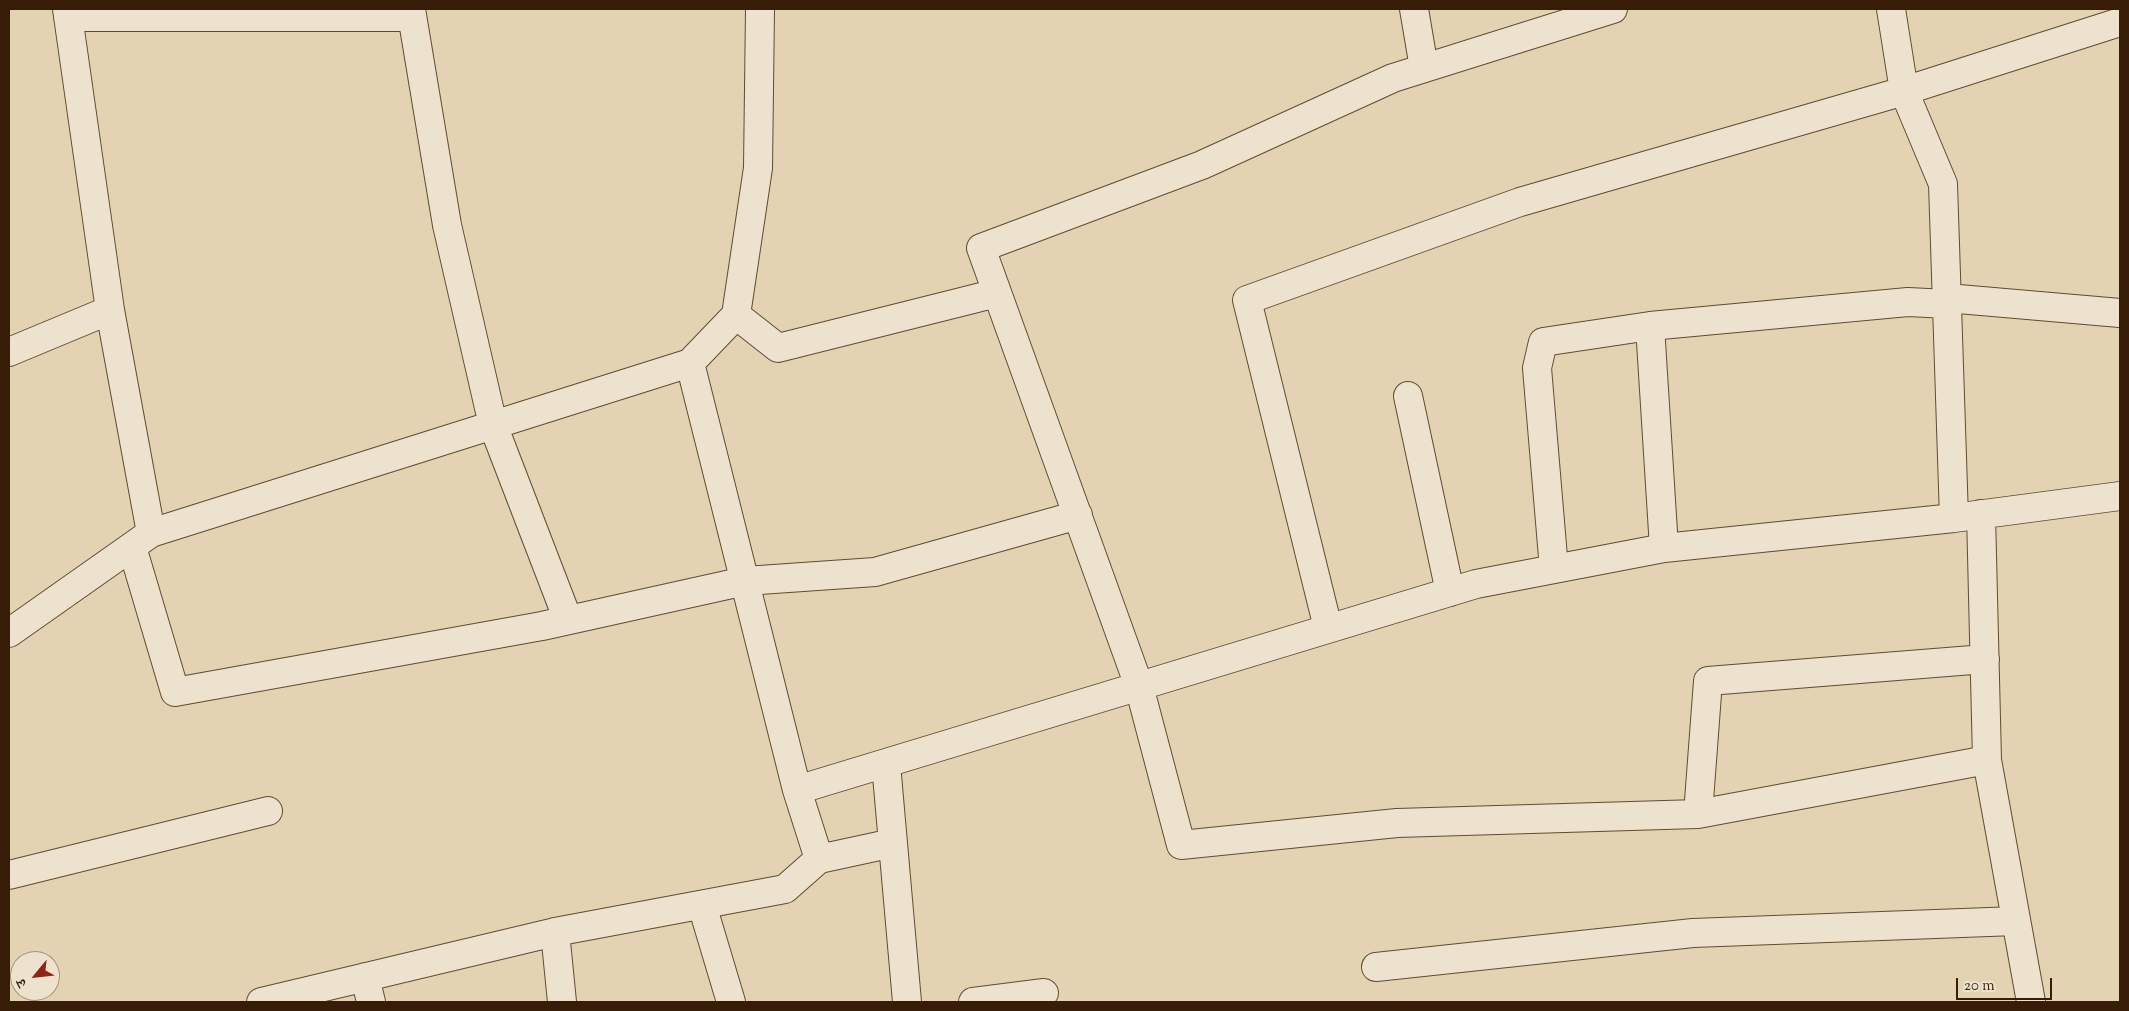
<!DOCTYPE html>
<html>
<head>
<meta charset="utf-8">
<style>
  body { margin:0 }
  #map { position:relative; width:2129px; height:1011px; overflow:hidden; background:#e3d3b2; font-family:"Sorts Mill Goudy","Noto Serif Devanagari",serif }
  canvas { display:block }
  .frame { position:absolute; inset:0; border:10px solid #371c07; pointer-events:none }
  .north { position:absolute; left:10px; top:951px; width:50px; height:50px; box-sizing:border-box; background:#ede2cd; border:1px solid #a4937e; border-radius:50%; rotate:242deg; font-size:14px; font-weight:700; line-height:20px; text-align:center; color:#371c07 }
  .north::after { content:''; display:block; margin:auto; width:18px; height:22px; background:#8f2418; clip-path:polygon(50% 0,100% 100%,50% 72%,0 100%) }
  .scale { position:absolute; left:1956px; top:978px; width:96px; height:22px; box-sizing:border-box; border:2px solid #371c07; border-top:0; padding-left:6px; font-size:15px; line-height:18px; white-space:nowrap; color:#371c07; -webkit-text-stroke:4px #ede2cd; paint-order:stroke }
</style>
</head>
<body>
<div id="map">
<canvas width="2129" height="1011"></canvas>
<div class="frame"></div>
<div class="north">उ</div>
<div class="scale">20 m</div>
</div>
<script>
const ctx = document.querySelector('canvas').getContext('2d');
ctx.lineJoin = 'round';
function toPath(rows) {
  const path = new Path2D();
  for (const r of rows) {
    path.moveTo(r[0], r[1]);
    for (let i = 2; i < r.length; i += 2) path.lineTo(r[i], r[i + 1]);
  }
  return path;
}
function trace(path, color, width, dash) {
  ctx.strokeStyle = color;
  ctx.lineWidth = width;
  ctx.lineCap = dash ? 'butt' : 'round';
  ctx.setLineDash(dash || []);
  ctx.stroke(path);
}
const minor = toPath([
  [411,9,447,225,493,425,568,620],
  [1414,9,1424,68],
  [1613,9,1393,78,1202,165,981,248,1139,686,1181,845,1397,823,1698,814,1987,760],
  [68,17,412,17],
  [110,310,151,533],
  [736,315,778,348,997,293],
  [1650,326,1664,548],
  [9,352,110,310,67,9],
  [690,363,736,315,758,168,760,9],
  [1408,396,1450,592],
  [1981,514,1987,760,2031,1002],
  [1954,518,1943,184,1904,91,2120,22],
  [132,547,175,692,542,626,745,581,875,572,1078,515],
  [1554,569,1537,368,1543,342,1650,326,1908,302,1947,304,1947,298,2120,313],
  [1328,628,1247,300,1520,202,1904,91,1891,9],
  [9,633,151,533,690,363,797,790],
  [886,764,907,1002],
  [1698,814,1708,681,1985,659],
  [819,859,893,843],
  [9,875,268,811],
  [702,905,731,1002],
  [555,932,562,1002],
  [1376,967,1693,933,2016,921],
  [365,977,371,1002],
  [261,1002,555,932,785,889,819,859,797,790,1476,584,1664,548,1954,518,2120,496],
  [973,1002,1044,993]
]);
trace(minor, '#624a32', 30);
trace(minor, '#ede2cd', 28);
</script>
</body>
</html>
